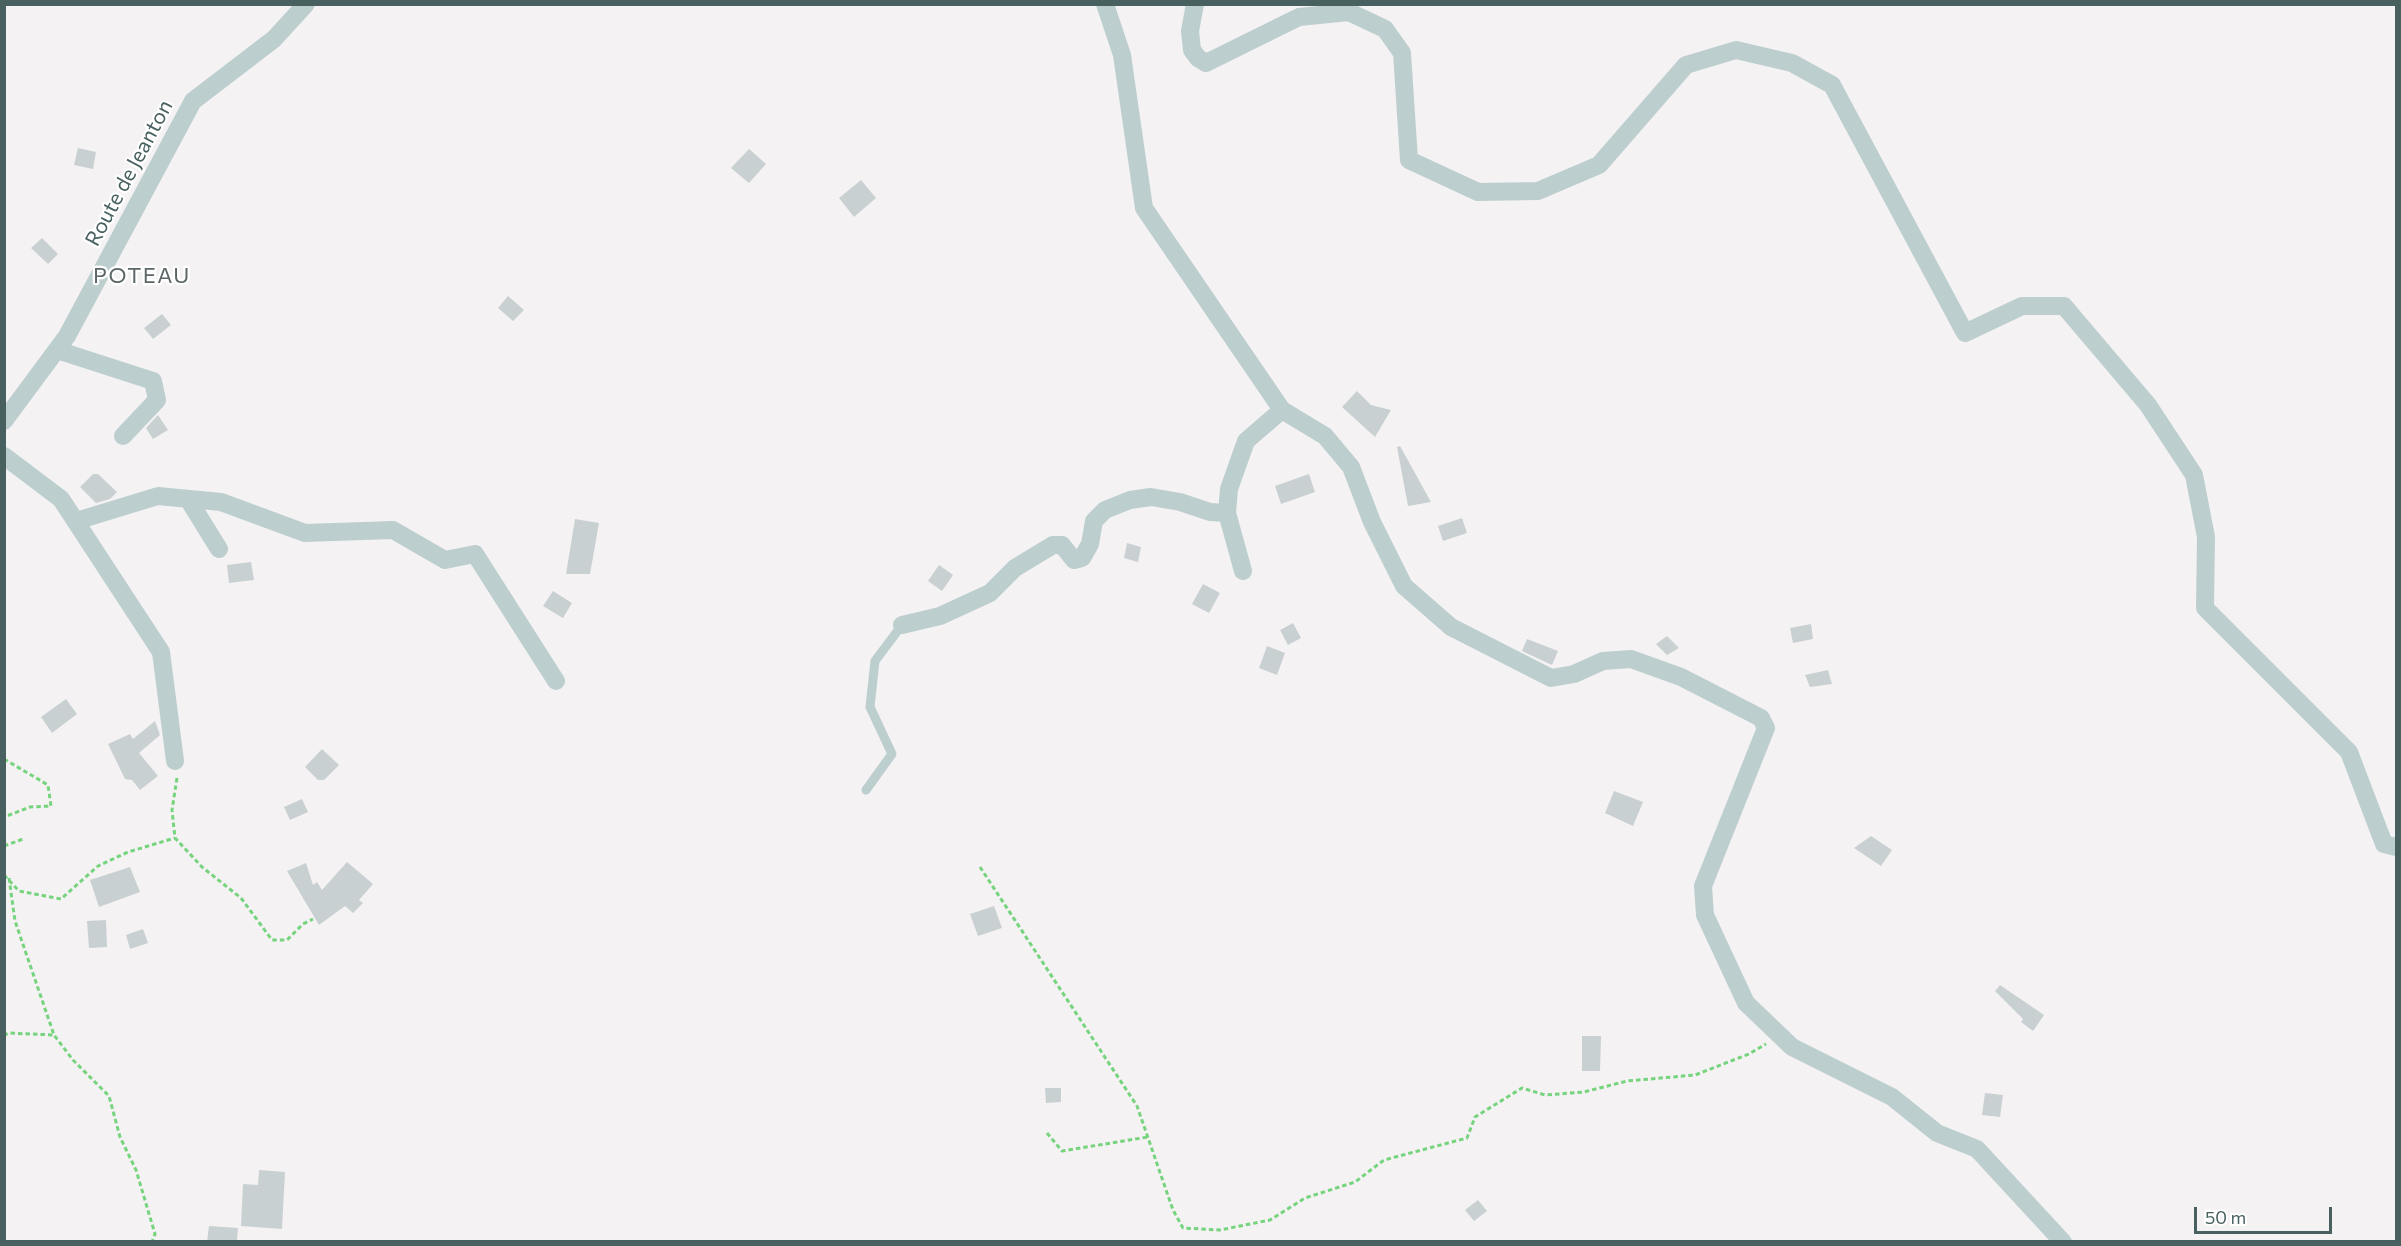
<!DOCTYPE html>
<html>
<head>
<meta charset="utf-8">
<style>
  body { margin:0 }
  #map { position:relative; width:2401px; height:1246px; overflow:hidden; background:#f5f2f3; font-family:Commissioner,sans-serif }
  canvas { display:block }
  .frame { position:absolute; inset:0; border:6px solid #496061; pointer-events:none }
  .scale { position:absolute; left:2194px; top:1207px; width:138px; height:27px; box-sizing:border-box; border:3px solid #496061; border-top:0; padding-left:8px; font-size:18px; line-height:21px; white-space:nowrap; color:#496061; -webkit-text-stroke:4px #fff; paint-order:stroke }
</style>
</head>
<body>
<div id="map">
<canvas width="2401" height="1246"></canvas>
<div class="frame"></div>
<div class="scale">50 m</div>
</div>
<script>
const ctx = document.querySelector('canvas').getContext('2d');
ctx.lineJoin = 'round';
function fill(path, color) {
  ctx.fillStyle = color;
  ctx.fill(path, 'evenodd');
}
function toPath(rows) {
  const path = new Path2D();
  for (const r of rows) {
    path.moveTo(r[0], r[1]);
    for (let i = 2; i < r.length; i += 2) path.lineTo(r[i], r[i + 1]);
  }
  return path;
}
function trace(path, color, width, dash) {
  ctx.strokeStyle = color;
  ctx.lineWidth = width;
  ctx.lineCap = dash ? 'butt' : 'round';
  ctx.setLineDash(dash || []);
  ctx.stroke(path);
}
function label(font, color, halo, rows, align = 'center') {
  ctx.font = font + ' Commissioner,sans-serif';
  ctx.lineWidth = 4.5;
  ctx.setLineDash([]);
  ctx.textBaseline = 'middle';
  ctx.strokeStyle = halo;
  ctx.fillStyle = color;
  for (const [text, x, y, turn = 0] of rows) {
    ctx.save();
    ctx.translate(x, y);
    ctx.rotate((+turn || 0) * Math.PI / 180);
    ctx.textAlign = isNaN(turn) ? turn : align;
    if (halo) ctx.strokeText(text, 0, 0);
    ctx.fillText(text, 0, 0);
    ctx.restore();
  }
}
fill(toPath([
  [78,148,96,152,93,169,74,165],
  [749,149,766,164,749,183,731,168],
  [861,180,876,198,854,217,839,198],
  [42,238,58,254,48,264,31,248],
  [508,296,524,310,513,321,498,308],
  [162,314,171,325,153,339,144,328],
  [1357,391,1371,405,1391,410,1375,437,1342,407],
  [158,415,168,430,153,439,146,428],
  [1400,446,1431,502,1408,506,1397,447],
  [93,474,98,474,117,492,110,499,96,503,80,487],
  [1309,474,1315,492,1281,504,1275,486],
  [1462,518,1467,533,1443,541,1438,526],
  [575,519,599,523,590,574,566,574],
  [1127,543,1141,547,1138,562,1124,558],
  [251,562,254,580,229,583,227,565],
  [939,565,953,575,942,591,928,581],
  [1203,584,1220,593,1209,613,1192,604],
  [553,591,572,603,563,618,543,606],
  [1293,623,1301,638,1288,645,1280,630],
  [1811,624,1813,639,1793,643,1790,628],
  [1667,636,1679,648,1667,655,1656,644],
  [1527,639,1558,651,1552,665,1522,651],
  [1267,646,1285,653,1277,675,1259,668],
  [1828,670,1832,684,1810,687,1805,675],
  [66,699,77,714,52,733,41,717],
  [155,721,160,735,139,753,158,776,140,790,132,780,125,779,108,744,130,734,133,739],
  [322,749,339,765,324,780,318,780,305,767],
  [1614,791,1643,802,1633,826,1605,813],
  [302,799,308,812,290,820,284,807],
  [1871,836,1892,850,1881,866,1854,848],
  [347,862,373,884,359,900,363,903,353,913,345,906,319,925,287,871,306,863,313,885,317,882,322,890],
  [130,867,140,892,99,907,90,880],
  [994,906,1002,928,978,936,970,914],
  [106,920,107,947,89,948,87,921],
  [143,929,148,943,130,949,126,935],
  [2000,985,2044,1015,2033,1031,2021,1022,2023,1019,1995,991],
  [1582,1036,1601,1036,1600,1071,1582,1071],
  [1045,1088,1061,1088,1061,1102,1046,1103],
  [1985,1093,2003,1095,2000,1117,1982,1115],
  [259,1170,285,1172,282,1229,241,1226,243,1184,258,1185],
  [1478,1200,1487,1211,1474,1221,1465,1210],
  [209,1226,238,1228,237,1242,207,1242]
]), '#c9d0d2');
trace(toPath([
  [4,759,48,785,51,806,30,807,4,817],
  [177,778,172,810,175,838,202,867,241,898,272,940,287,940,303,924,313,919],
  [4,846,23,839],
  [980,867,1137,1106,1173,1210,1183,1228,1220,1230,1270,1220,1305,1198,1355,1182,1384,1160,1467,1138,1475,1117,1522,1088,1545,1095,1584,1092,1627,1081,1695,1075,1749,1054,1766,1044],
  [4,875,19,891,61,899,98,866,128,852,175,838],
  [9,878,15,921,54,1035,73,1060,109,1096,120,1137,136,1170,155,1234,152,1242],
  [4,1036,8,1033,54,1035],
  [1047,1133,1062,1151,1148,1137]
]), '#76d37e', 3, [4.5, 3]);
trace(toPath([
  [866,790,892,754,870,707,875,661,902,625]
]), '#bdcecf', 9);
trace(toPath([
  [1105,4,1122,55,1144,208,1282,410,1325,436,1351,467,1372,522,1404,586,1451,627,1551,678,1574,674,1603,661,1631,659,1681,677,1761,718,1766,728,1703,886,1705,915,1746,1003,1792,1047,1892,1097,1937,1133,1977,1149,2063,1242],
  [1195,4,1190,31,1192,50,1198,58,1206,63,1299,17,1349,12,1385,29,1402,53,1409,160,1478,192,1538,191,1599,165,1686,65,1736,50,1792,63,1832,85,1965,333,2022,306,2064,306,2148,405,2194,475,2206,537,2205,608,2349,752,2384,844,2396,847],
  [57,350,153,381,157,400,123,436],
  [4,421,67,336,193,101,274,39,306,4],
  [4,456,61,499,161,652,175,761],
  [188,499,219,549],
  [76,521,158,496,221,502,305,533,393,530,445,560,475,554,556,681],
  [1243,571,1227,513,1229,489,1246,441,1282,410],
  [902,625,940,616,990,593,1015,568,1053,545,1062,545,1074,560,1082,558,1090,544,1094,521,1105,510,1130,500,1151,497,1180,502,1210,512,1227,513]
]), '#bdcecf', 18);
label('21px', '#496061', '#fff', [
  ["Route de Jeanton",129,173,-62]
]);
ctx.letterSpacing = '1.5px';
label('22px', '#5e6768', '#fff', [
  ["POTEAU",142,276]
]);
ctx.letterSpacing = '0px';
</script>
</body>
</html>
